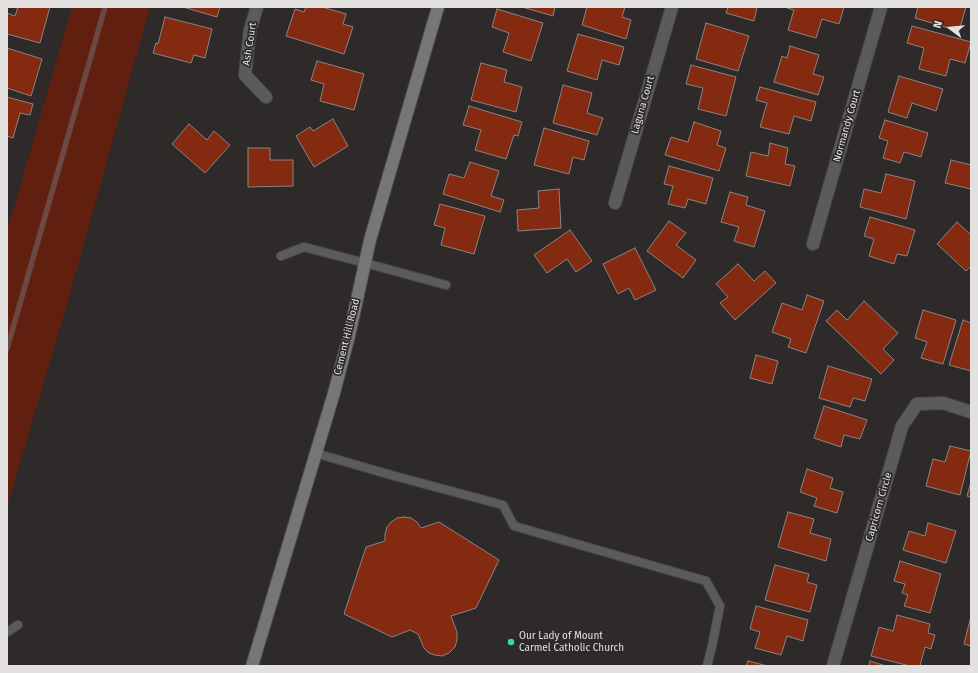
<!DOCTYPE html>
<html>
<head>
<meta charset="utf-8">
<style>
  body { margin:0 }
  #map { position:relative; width:978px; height:673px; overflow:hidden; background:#2d2a29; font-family:"Fira Sans",sans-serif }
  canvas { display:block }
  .frame { position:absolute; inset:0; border:8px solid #e3e1e0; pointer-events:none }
  .north { position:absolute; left:930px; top:8px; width:40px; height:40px; -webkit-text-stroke:3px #2d2a29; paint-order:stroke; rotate:286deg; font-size:11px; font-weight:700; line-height:16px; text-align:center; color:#e3e1e0 }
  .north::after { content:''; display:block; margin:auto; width:14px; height:18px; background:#e3e1e0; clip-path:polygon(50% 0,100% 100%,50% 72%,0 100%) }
</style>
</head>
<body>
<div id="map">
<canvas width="978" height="673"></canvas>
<div class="frame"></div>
<div class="north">N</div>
</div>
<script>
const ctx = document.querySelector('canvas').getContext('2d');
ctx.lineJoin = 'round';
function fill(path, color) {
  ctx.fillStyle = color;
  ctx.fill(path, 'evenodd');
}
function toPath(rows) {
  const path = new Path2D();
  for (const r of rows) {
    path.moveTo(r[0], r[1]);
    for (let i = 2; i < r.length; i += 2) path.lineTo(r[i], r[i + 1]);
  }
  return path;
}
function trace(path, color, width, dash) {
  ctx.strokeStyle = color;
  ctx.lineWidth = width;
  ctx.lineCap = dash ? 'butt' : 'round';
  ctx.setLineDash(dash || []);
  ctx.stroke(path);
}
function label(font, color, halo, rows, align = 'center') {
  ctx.font = font + ' "Fira Sans",sans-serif';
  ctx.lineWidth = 3.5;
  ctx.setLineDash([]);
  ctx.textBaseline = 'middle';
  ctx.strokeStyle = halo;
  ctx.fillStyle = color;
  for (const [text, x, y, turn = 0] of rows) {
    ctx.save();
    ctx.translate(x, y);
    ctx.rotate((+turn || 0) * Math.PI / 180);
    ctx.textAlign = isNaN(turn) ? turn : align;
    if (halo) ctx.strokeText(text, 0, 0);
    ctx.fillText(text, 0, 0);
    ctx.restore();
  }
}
fill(toPath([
  [72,7,150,7,69,297,7,507,7,232]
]), '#61200f');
trace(toPath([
  [7,349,105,7]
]), '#6b4843', 5.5);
const building = toPath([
  [18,7,50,7,40,43,7,34,7,13,15,16,18,7],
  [183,7,220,7,217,17,183,7],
  [306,7,322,7,346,14,343,24,353,27,344,54,286,36,295,9,304,12,306,7],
  [522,7,555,7,553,16,522,7],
  [587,7,625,7,622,17,631,20,626,39,582,25,587,7],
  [728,7,757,7,754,21,726,13,728,7],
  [788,7,844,7,839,24,822,19,816,38,788,30,794,10,787,8,788,7],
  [918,7,966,7,959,31,915,18,918,7],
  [497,9,543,23,531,61,503,52,509,33,492,27,497,9],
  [165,17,212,29,205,58,194,55,191,63,153,53,156,43,158,44,165,17],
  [706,23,749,36,738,71,696,59,706,23],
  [912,26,971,42,965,63,950,59,946,76,919,69,924,48,907,43,912,26],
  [578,34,624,47,619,65,602,60,597,80,567,71,578,34],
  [790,46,819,55,813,74,824,77,818,95,774,82,782,56,787,58,790,46],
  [7,48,42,59,31,96,7,88,7,48],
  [317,61,364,74,354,110,320,101,324,84,311,80,317,61],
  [481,63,507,70,504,82,522,87,516,112,471,100,481,63],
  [691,65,736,77,726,116,698,109,703,88,686,84,691,65],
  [899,76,943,89,936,111,912,103,907,118,888,112,899,76],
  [563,85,592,93,587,113,603,118,597,135,553,123,563,85],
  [760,87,816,102,811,121,794,116,789,134,760,127,767,103,756,100,760,87],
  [7,97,33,104,30,115,20,113,13,138,7,136,7,97],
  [469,106,522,122,518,136,514,135,506,159,475,150,481,130,463,125,469,106],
  [333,119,348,146,314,167,296,136,310,127,313,131,333,119],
  [885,120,928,133,921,157,904,152,900,163,883,158,888,141,879,138,885,120],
  [694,122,721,131,717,145,726,148,719,171,665,155,671,137,688,142,694,122],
  [189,124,207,140,214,131,230,145,205,173,172,144,189,124],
  [544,128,589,141,584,160,573,157,569,174,534,165,544,128],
  [770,143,788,148,785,164,795,166,790,186,746,176,751,152,768,156,770,143],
  [248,148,270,148,270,160,293,160,293,186,248,187,248,148],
  [951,160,971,165,971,189,945,183,951,160],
  [470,162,499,171,491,196,504,200,500,212,443,194,449,174,464,178,470,162],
  [669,166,713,178,706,204,688,199,685,208,668,204,673,186,664,184,669,166],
  [886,174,915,181,906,219,860,207,864,189,881,193,886,174],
  [559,189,561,228,518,231,517,210,539,208,538,191,559,189],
  [730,192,748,197,746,205,765,211,754,247,734,241,739,227,721,222,730,192],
  [440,204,485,216,474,254,441,245,445,228,434,225,440,204],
  [870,217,915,230,907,256,897,254,894,264,869,256,874,239,864,236,870,217],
  [669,221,686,233,676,245,696,260,683,278,647,251,669,221],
  [957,222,971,235,971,266,966,271,937,244,957,222],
  [570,230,592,261,576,272,567,259,547,273,534,255,570,230],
  [635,248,656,290,635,300,629,288,618,294,603,264,635,248],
  [738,264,754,281,765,271,776,283,735,320,720,303,728,297,716,284,738,264],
  [807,295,824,301,806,353,788,347,791,339,772,332,782,303,802,310,807,295],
  [864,301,898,333,883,349,894,360,881,374,826,321,837,310,847,320,864,301],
  [923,310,956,320,943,364,921,358,927,342,915,338,923,310],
  [963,320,971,323,971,371,949,365,963,320],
  [756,355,778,361,772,384,750,378,756,355],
  [828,366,872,379,865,401,853,398,850,407,819,398,828,366],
  [824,406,867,420,860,439,844,435,841,447,814,438,824,406],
  [950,446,971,451,960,495,926,486,933,459,945,462,950,446],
  [807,469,833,478,830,488,843,492,837,513,814,506,817,498,800,492,807,469],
  [971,482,971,497,967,496,971,482],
  [788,512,814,519,810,533,831,539,826,561,778,547,788,512],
  [404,517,411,518,417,522,421,528,439,522,499,560,476,608,451,616,457,632,457,640,455,647,449,653,442,656,435,655,429,653,424,648,418,634,410,630,392,637,344,614,366,547,385,541,385,534,387,527,391,522,397,518,404,517],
  [928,523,956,531,946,563,903,550,909,531,925,536,928,523],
  [900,561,941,574,930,613,904,606,908,595,902,593,905,584,894,581,900,561],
  [775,565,809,574,807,582,817,585,810,612,765,600,775,565],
  [756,606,808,620,803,641,787,636,781,655,755,648,760,632,750,629,756,606],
  [897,615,930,624,928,633,935,635,931,649,925,647,920,666,910,666,871,656,879,627,893,631,897,615],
  [971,616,971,646,964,644,971,616],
  [748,661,768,666,746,666,748,661],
  [870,661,886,666,869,666,870,661]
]);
fill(building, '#842a11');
trace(building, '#898584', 1);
const lane = toPath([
  [281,256,304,247,365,263,446,285],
  [315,453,391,475,503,505,514,526,706,581,720,606,712,646,707,666],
  [7,632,18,625]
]);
const street = toPath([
  [257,7,250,30,245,75,266,97],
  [615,203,672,7],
  [813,244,826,198,881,7],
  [833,666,902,426,917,404,943,403,971,412]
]);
const secondary = toPath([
  [252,666,334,393,349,336,370,240,438,7]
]);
trace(lane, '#4a4746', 10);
trace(street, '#4a4746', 14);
trace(secondary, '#4a4746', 14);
trace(lane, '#5a5c5b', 8);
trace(street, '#5a5c5b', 12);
trace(secondary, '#757776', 12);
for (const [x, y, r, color] of [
  [511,642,4,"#3cd4a4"]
]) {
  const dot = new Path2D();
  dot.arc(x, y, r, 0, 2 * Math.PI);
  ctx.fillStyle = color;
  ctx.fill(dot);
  trace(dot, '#2d2a29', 1.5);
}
label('10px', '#e3e1e0', '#2d2a29', [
  ["Ash Court",250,44,-81],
  ["Laguna Court",643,105,-74],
  ["Normandy Court",847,126,-74],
  ["Cement Hill Road",347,337,-76],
  ["Capricorn Circle",879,507,-74]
]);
label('10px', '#e3e1e0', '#2d2a29', [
  ["Our Lady of Mount",519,636],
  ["Carmel Catholic Church",519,648]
], 'left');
</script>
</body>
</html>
